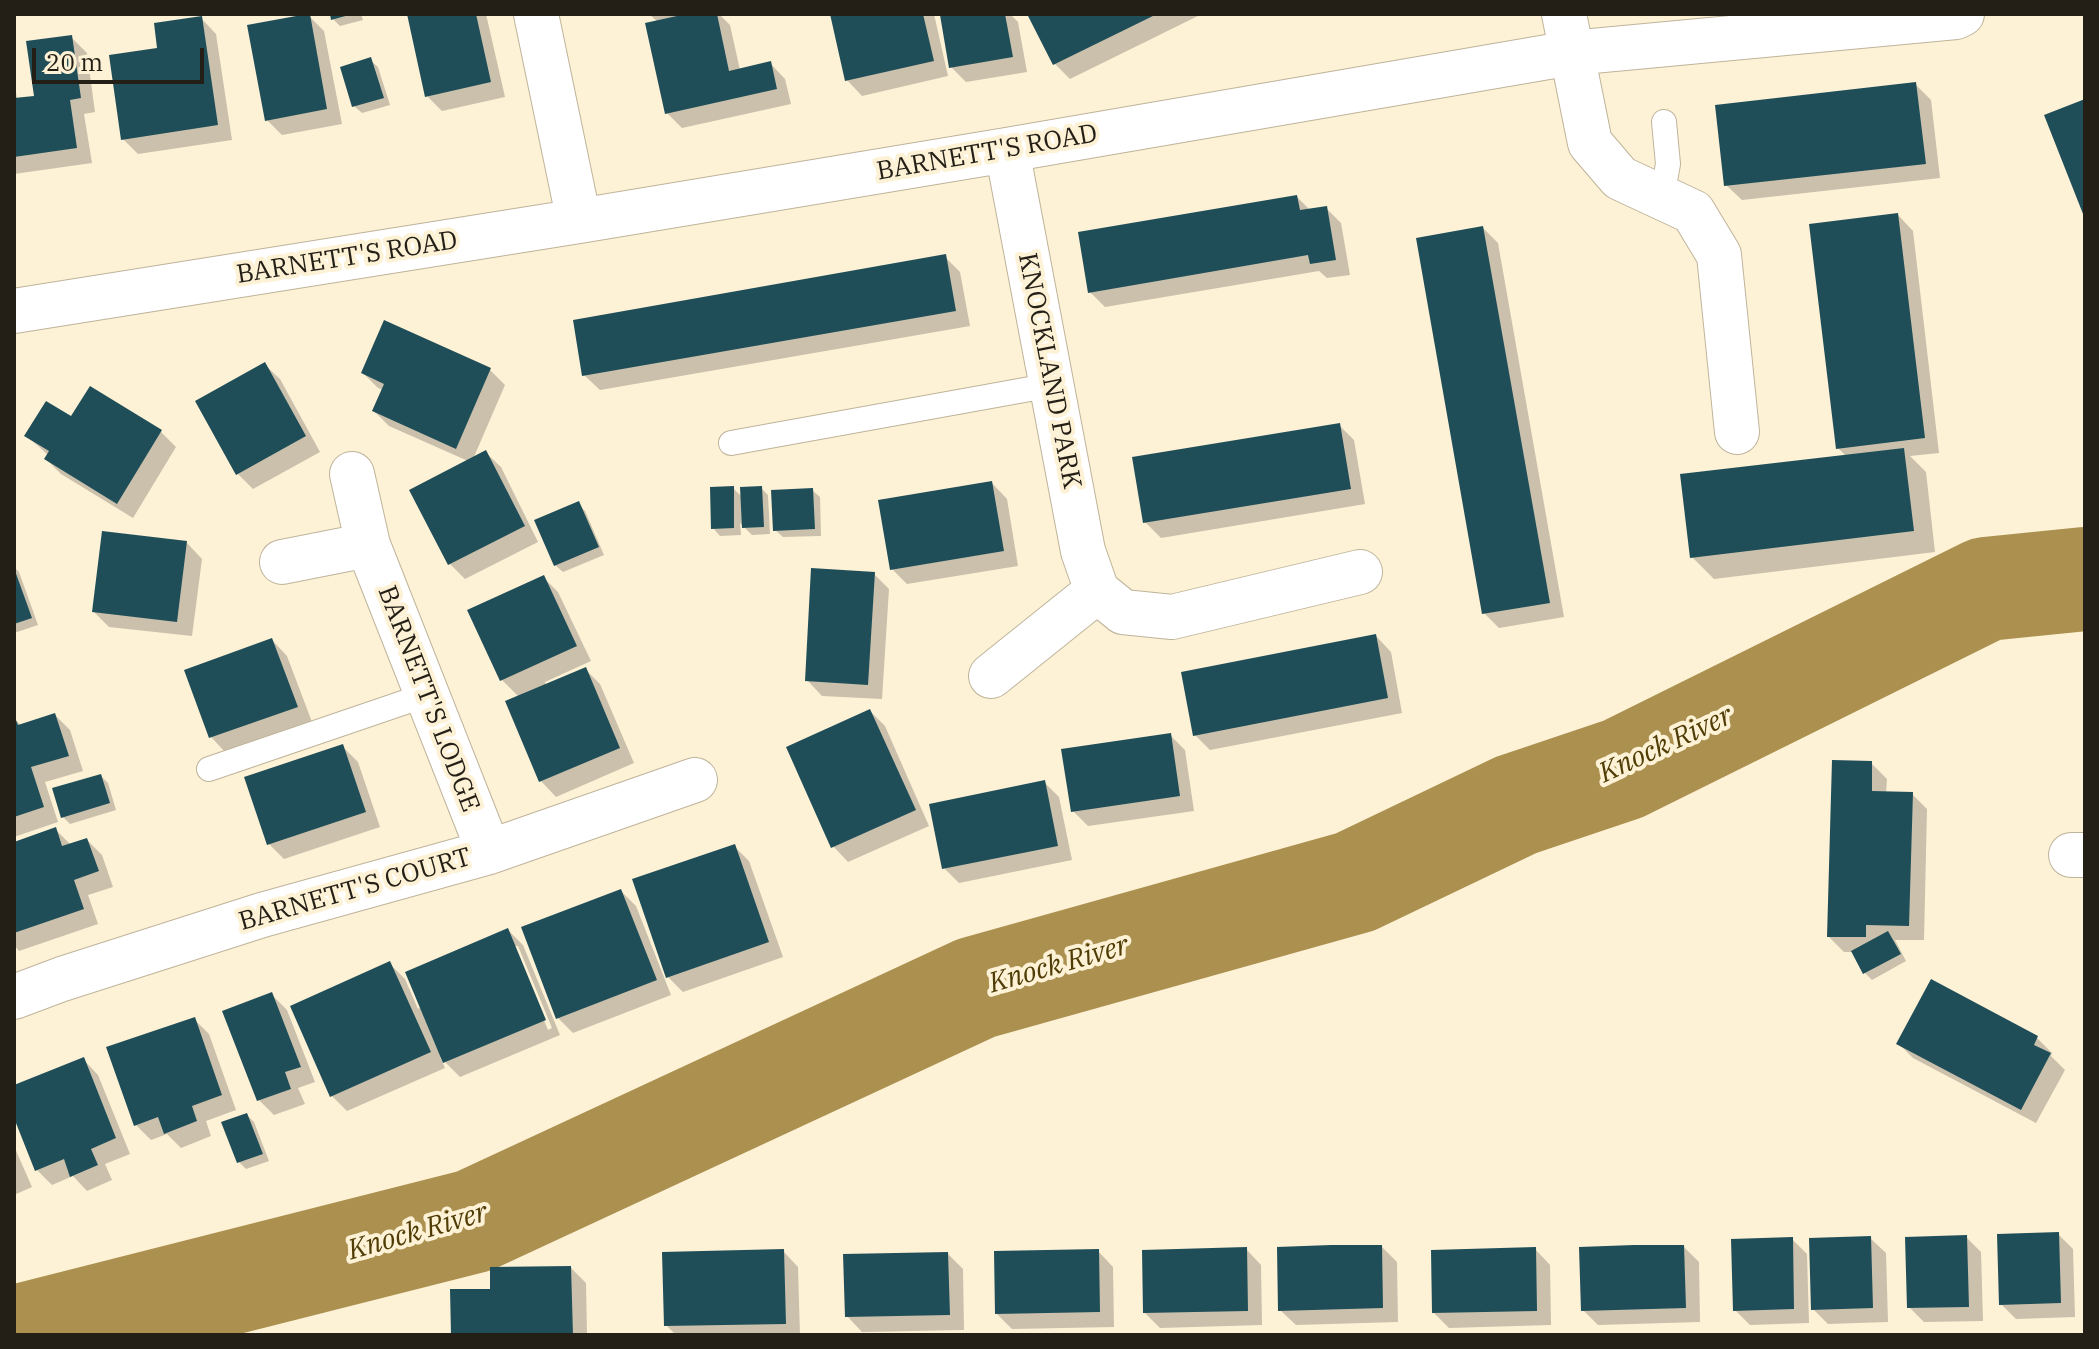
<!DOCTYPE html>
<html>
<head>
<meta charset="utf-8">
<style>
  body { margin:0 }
  #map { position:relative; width:2099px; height:1349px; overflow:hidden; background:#fdf1d6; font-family:"IBM Plex Serif",serif }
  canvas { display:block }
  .frame { position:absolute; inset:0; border:16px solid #241f16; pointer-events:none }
  .scale { position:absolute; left:32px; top:48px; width:172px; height:36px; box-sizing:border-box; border:4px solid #241f16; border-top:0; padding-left:10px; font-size:24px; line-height:28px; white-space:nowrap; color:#241f16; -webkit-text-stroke:6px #fdf1d6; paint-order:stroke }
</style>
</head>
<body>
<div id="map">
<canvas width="2099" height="1349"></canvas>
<div class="frame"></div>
<div class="scale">20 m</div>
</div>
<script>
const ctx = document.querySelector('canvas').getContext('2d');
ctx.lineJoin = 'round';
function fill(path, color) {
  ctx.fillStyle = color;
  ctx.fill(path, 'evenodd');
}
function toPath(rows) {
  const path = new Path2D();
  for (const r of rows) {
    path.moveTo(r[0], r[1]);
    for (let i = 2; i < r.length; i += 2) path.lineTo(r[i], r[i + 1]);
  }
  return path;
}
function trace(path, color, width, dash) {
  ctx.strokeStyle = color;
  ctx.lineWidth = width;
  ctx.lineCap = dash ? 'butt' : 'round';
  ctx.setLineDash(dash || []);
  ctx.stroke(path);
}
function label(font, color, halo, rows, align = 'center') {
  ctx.font = font + ' "IBM Plex Serif",serif';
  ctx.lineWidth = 8;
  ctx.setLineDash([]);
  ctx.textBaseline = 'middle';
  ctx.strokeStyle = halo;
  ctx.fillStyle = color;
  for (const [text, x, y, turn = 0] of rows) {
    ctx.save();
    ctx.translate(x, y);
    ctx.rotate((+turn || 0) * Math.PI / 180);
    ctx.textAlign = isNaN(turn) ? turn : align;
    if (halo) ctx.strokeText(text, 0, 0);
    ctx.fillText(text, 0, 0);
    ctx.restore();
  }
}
fill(toPath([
  [332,14,361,14,363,20,340,26,333,19],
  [409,14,486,14,505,97,442,111,427,96],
  [649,14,719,14,730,25,740,70,770,63,785,79,791,104,682,128,667,113,658,22],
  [832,14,934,14,948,76,862,96,847,80],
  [953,14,1010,14,1018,22,1027,72,966,82,951,67],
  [1030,14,1202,14,1070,79,1055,64],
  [309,16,324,31,342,124,282,135,267,120],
  [201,18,216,34,232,140,138,154,123,139,159,50],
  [72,38,87,53,95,112,84,114,92,163,14,174,14,75,17,100,36,97],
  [370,60,378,67,390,105,362,113,354,106],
  [1915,84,1931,100,1940,178,1742,200,1726,185],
  [1297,197,1310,210,1326,208,1341,223,1350,275,1327,278,1319,271,1105,307,1090,292],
  [1898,215,1913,231,1939,453,1910,456,1926,472,1935,552,1714,579,1692,557,1847,457,1838,448],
  [1483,228,1498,243,1564,617,1499,628,1484,613],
  [945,257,960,272,970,326,600,390,584,375],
  [385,323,490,370,505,385,473,459,485,452,501,467,538,542,465,579,450,564,468,461,389,426,374,411,383,390,378,388,363,373],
  [264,364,280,379,320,452,253,489,238,474,197,402],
  [90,388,161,432,176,447,133,518,61,474,46,459,48,455,27,436,71,419],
  [1339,425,1354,440,1365,504,1161,538,1145,522],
  [992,483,1007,499,1018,566,907,584,892,569],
  [733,488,743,498,761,488,768,495,770,534,752,535,740,523,741,535,720,536,713,528],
  [812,490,820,497,821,536,783,537,775,530],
  [578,504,585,511,604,555,563,572,555,565],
  [187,543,202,559,192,636,109,627,94,612],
  [14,567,19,572,38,625,14,633],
  [874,574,889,589,882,699,822,696,807,680],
  [543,577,558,592,591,661,545,682,546,686,585,669,600,684,634,763,556,797,541,781,507,702,519,697,502,680],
  [1376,636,1391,652,1402,713,1210,750,1195,735],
  [272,640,287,656,312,722,226,753,211,737,187,671],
  [870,711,885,726,929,826,848,862,833,846],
  [55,715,70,730,83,771,45,782,58,822,14,837,14,719,22,726],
  [1170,735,1185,750,1194,811,1088,826,1073,811],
  [342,746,358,762,380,827,284,859,269,844],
  [1871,763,1887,779,1886,793,1912,794,1927,809,1924,940,1895,940,1906,961,1872,980,1865,973,1854,952,1844,952,1829,937],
  [101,776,108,783,116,810,70,824,63,817],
  [1044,782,1059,797,1072,860,959,883,944,868],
  [56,830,71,845,87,840,102,855,113,887,88,895,98,924,19,951,14,945,14,844],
  [734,846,749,861,783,957,683,992,668,977],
  [621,891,636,906,671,995,573,1033,558,1018],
  [508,930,523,945,560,1035,460,1077,440,1057,445,1068,347,1111,332,1096,390,964,405,979,418,1009],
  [513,946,518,946,552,1028,548,1030],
  [271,994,287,1010,315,1082,298,1088,305,1104,274,1115,259,1100],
  [194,1019,209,1034,236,1110,206,1121,211,1136,181,1148,167,1134,151,1140,136,1125],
  [2037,1038,2052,1053,2051,1056,2065,1070,2036,1123,1913,1058,1898,1043],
  [83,1059,98,1075,130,1154,105,1164,112,1180,87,1191,73,1176,52,1185,37,1170,14,1113,14,1087],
  [247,1115,254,1122,269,1161,246,1169,239,1162],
  [14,1146,32,1187,14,1195],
  [2058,1234,2073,1249,2075,1317,2016,1319,2001,1304],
  [1966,1237,1981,1252,1983,1321,1924,1322,1909,1307],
  [1870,1238,1886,1253,1888,1322,1828,1324,1813,1309],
  [1792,1239,1807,1254,1809,1323,1750,1325,1735,1310],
  [1382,1247,1397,1262,1398,1322,1296,1325,1280,1310],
  [1684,1247,1699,1262,1700,1322,1598,1325,1583,1310],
  [1246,1249,1261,1265,1262,1325,1160,1328,1145,1313],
  [1535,1249,1550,1265,1551,1325,1449,1328,1434,1313],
  [783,1251,798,1267,800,1335,676,1335,666,1325],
  [1098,1251,1113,1267,1114,1327,1012,1329,997,1314],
  [948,1254,963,1269,964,1330,862,1332,847,1316],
  [571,1268,586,1283,587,1335,453,1335,492,1290]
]), '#0003');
trace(toPath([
  [24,1335,474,1221,976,988,1355,882,1516,805,1623,769,1986,589,2085,579]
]), '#ab904f', 104);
fill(toPath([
  [307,14,310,14,327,109,265,121,247,25],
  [330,14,349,14,349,15,331,20],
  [407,14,476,14,491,82,425,97],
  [686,14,717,14,729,71,771,61,777,89,665,114,645,23],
  [830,14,923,14,934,61,845,81],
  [948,14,1005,14,1013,57,949,68,940,15],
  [1027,14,1157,14,1053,65],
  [202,16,218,125,121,140,109,55,157,48,154,23],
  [72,35,81,98,70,100,77,148,14,157,14,98,34,96,26,41],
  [371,57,384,98,352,107,340,67],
  [1916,82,1926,164,1724,186,1715,105],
  [2085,99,2085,219,2044,115],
  [1297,195,1300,210,1327,206,1336,260,1310,264,1308,255,1088,293,1078,232],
  [1898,213,1925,438,1836,449,1809,224],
  [1483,226,1550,603,1482,614,1416,238],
  [946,254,956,311,582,376,573,320],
  [384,320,491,368,456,449,372,411,384,384,361,373],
  [265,362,306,436,236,475,195,401],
  [90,386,162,430,117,504,44,459,49,451,24,436,46,401,71,416],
  [1340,423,1351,489,1143,523,1132,457],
  [1904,448,1914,531,1690,558,1680,474],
  [486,450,525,526,448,565,409,490],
  [992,481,1004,551,890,570,878,500],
  [734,486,734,528,711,529,710,487],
  [762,486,764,527,742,528,740,487],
  [813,488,815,529,773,531,771,490],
  [579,501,599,547,554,566,534,520],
  [102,531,187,541,177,622,92,612],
  [14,568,32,618,14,624],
  [811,568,875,572,868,685,805,681],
  [544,575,577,646,500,681,467,610],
  [1376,634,1388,698,1193,736,1181,672],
  [272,638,298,707,209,738,184,670],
  [586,667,620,748,539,782,505,701],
  [870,709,916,810,831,848,786,747],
  [55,713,69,756,31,767,44,807,14,817,14,715,18,725],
  [1171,733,1180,796,1071,812,1061,749],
  [343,744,366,812,267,845,244,777],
  [1832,760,1872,761,1872,791,1913,792,1909,926,1866,925,1866,937,1827,937],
  [101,774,110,803,61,818,52,788],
  [1045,780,1058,846,942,869,929,804],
  [56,827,62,846,87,838,99,871,74,880,84,909,14,933,14,842],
  [735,844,769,942,666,978,632,879],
  [621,889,657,980,556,1019,521,927],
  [508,928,546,1020,443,1063,405,972],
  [1888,931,1901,954,1863,974,1851,951],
  [390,961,431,1052,330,1097,290,1006],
  [1931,979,2038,1036,2034,1045,2051,1053,2021,1110,1896,1044],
  [272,992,301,1067,285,1072,291,1089,257,1101,222,1011],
  [195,1017,222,1095,192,1106,197,1121,164,1134,158,1117,134,1126,106,1047],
  [84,1057,116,1138,91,1149,98,1165,70,1177,64,1159,35,1171,14,1118,14,1085],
  [247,1113,263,1154,237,1163,221,1122],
  [2059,1232,2061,1303,1999,1305,1997,1234],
  [1967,1235,1969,1307,1907,1308,1905,1237],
  [1871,1236,1873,1308,1811,1310,1809,1238],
  [1793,1237,1794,1309,1733,1311,1731,1239],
  [1331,1245,1382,1245,1383,1308,1278,1311,1277,1247],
  [1634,1245,1684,1245,1686,1308,1581,1311,1579,1247],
  [1247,1247,1248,1311,1143,1313,1142,1250],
  [1536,1247,1537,1311,1432,1313,1431,1250],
  [784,1249,786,1324,664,1326,662,1252],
  [1099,1249,1100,1312,995,1314,994,1251],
  [948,1252,950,1315,845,1317,843,1254],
  [571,1266,573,1335,451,1335,450,1289,490,1289,490,1267]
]), '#1f4e59');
const service = toPath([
  [1662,197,1668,164,1664,122],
  [731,443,1052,385],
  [209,769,426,695]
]);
const minor = toPath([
  [536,14,579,221],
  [1564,14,1590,143,1620,178,1693,212,1719,255,1737,432],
  [1007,150,1083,551,1097,591,1123,612,1172,617,1360,572],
  [14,311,579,221,1007,150,1571,53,1956,17,1962,14],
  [352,474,368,545,489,852],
  [282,562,368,545],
  [991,676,1097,591],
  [2071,855,2085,855],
  [14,997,62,979,262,915,489,852,695,780]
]);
trace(service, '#bfb49b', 26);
trace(minor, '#bfb49b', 46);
trace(service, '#fff', 24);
trace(minor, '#fff', 44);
label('26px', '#241f16', '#fdf1d6', [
  ["BARNETT'S ROAD",987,153,-10],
  ["BARNETT'S ROAD",347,258,-9],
  ["KNOCKLAND PARK",1049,371,79],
  ["BARNETT'S LODGE",428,699,69],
  ["BARNETT'S COURT",355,890,-16]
]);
label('italic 28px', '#503d06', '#fdf1d6', [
  ["Knock River",1666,745,-25],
  ["Knock River",1059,965,-16],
  ["Knock River",418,1232,-16]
]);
</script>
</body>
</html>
